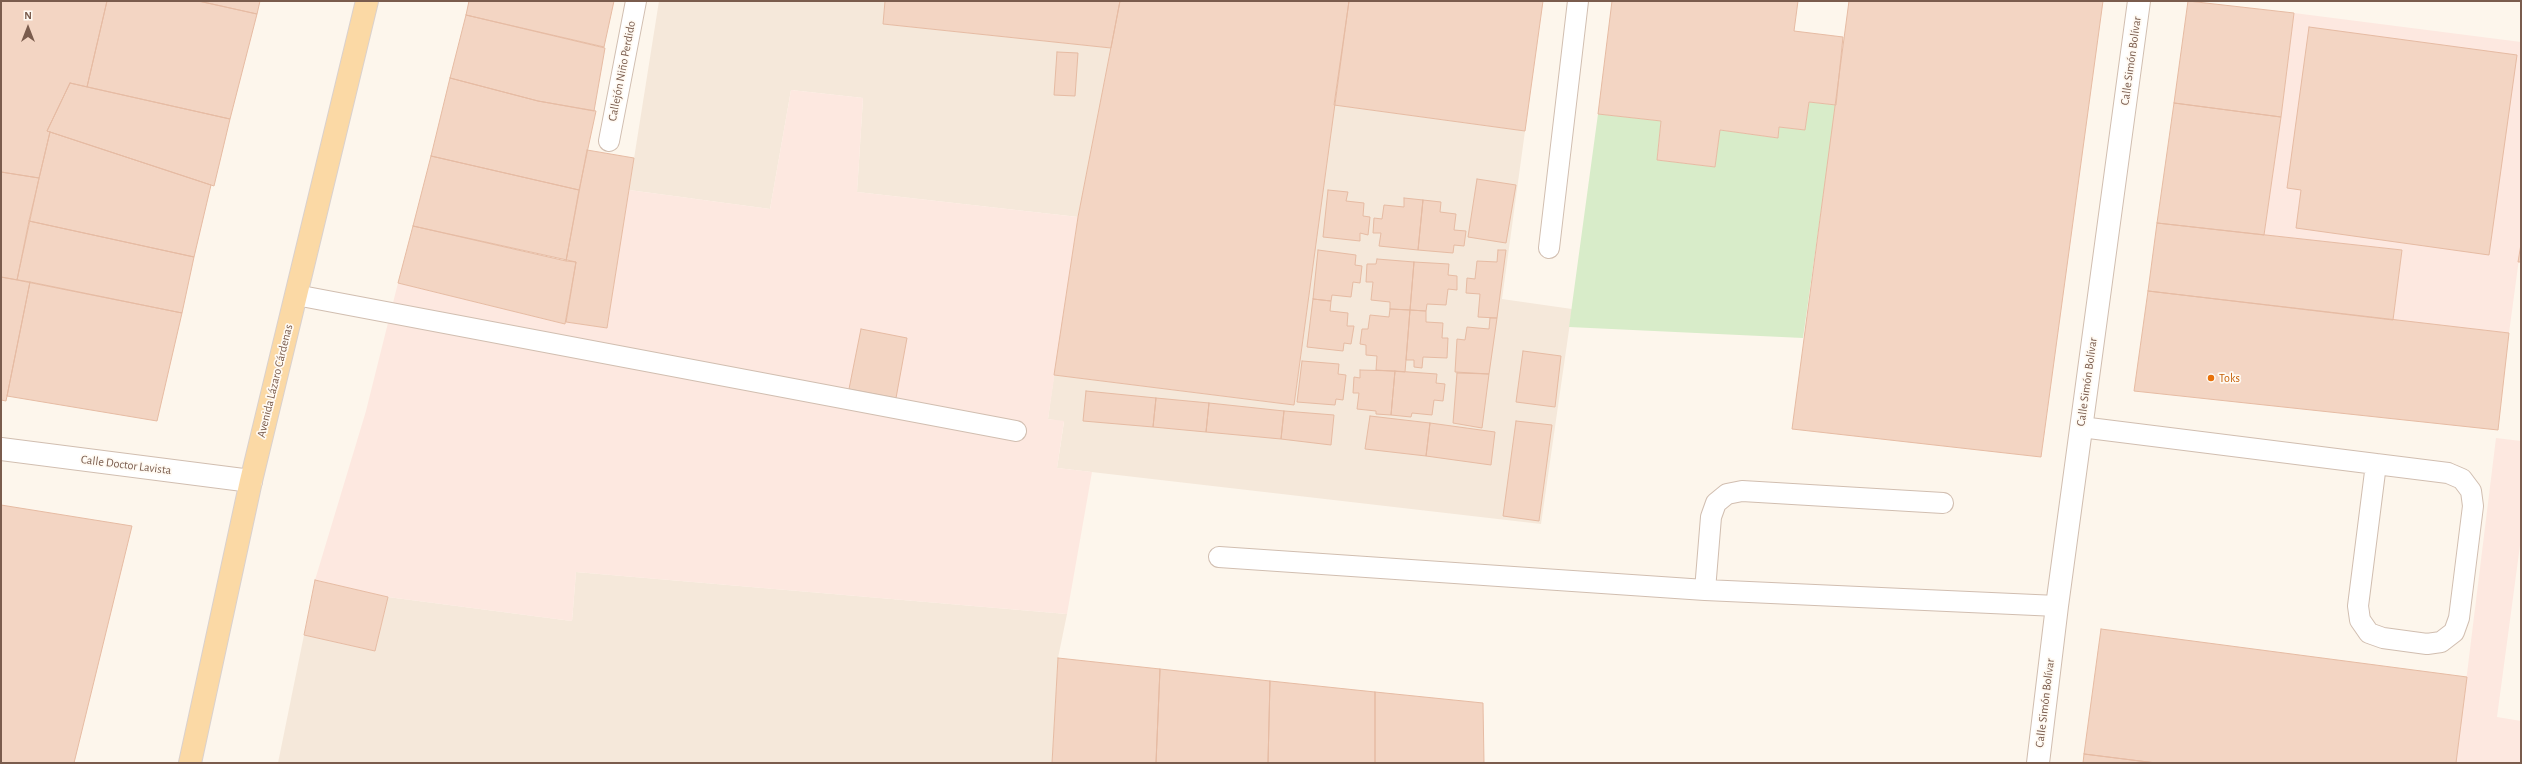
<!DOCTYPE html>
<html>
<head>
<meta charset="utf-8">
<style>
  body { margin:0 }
  #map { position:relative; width:2522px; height:764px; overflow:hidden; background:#fdf6ec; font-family:"Alegreya Sans",sans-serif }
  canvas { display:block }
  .frame { position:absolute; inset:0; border:2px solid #7a5c4d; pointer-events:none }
  .north { position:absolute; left:8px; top:8px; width:40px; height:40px; -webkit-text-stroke:3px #fffaf3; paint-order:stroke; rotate:0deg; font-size:11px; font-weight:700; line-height:16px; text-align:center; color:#7a5c4d }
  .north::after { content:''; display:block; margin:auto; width:14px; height:18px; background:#7a5c4d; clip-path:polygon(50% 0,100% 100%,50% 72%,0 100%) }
</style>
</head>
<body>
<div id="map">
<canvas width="2522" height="764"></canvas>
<div class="frame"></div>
<div class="north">N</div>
</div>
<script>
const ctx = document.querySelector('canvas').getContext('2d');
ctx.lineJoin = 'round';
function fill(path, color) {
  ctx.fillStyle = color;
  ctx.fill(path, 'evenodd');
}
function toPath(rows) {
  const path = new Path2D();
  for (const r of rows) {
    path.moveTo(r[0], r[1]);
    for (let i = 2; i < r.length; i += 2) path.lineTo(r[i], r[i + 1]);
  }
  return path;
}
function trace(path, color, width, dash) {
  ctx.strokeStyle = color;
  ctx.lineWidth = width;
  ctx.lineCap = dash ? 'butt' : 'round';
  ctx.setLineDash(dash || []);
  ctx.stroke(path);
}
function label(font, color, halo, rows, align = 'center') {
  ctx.font = font + ' "Alegreya Sans",sans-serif';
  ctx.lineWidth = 3.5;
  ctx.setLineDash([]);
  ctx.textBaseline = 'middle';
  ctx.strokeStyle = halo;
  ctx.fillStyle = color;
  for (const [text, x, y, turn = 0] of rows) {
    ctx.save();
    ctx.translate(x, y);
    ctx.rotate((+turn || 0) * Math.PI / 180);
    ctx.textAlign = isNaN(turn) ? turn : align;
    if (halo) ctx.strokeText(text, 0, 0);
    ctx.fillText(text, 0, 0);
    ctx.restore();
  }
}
fill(toPath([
  [659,1,885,1,883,24,1111,48,1078,217,857,192,863,98,791,90,770,209,629,190],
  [1334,105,1525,131,1502,299,1572,309,1541,524,1057,468,1064,422,1048,419,1054,375,1294,405],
  [576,572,1067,614,1058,658,1052,763,278,763,304,635,375,651,388,597,572,621]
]), '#f5e8da');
fill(toPath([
  [2294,13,2521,42,2521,244,2509,333,2393,320,2402,250,2264,235,2281,117],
  [791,90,863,98,857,192,1078,217,1048,419,1064,421,1057,468,1092,472,1067,614,576,572,572,621,388,597,315,580,366,411,398,283,565,324,566,322,607,328,629,190,770,209],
  [2496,438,2521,441,2521,538,2497,717,2521,721,2521,763,2456,763]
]), '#fde8e0');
fill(toPath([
  [1809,102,1836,105,1803,338,1569,327,1598,114,1661,121,1657,160,1715,167,1720,130,1778,138,1779,127,1805,130]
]), '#d8ecc9');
const building = toPath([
  [1,1,107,1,87,87,70,83,47,131,50,132,39,178,1,172,1,1],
  [107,1,199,1,257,14,230,119,87,87,107,1],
  [198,1,260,1,257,14,198,1],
  [469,1,614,1,604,47,466,15,469,1],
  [885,1,1120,1,1111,48,883,24,885,1],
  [1120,1,1349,1,1294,405,1054,375,1078,217,1120,1],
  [1349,1,1543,1,1525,131,1334,105,1349,1],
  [1612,1,1798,1,1794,31,1843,37,1836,105,1809,102,1805,130,1779,127,1778,138,1720,130,1715,167,1657,160,1661,121,1598,114,1612,1],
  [1849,1,2103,1,2041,457,1792,429,1849,1],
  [2188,1,2294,13,2281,117,2174,103,2188,1],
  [466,15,605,48,594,111,538,101,450,78,466,15],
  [2309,27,2517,55,2489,255,2296,228,2301,190,2287,188,2309,27],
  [1057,52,1078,53,1075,96,1054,95,1057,52],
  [450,78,538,101,596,111,579,190,431,156,450,78],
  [70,83,230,119,214,186,47,131,70,83],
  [2174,103,2281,117,2264,235,2157,223,2174,103],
  [50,132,211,185,194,257,29,221,50,132],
  [587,150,634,158,607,328,566,322,576,262,566,261,587,150],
  [431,156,579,190,566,261,413,226,431,156],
  [1,172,39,178,17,280,1,277,1,172],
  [1477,179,1516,185,1506,243,1468,237,1477,179],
  [1328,190,1348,192,1346,201,1364,203,1363,216,1370,217,1368,235,1360,233,1360,241,1323,237,1328,190],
  [1404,198,1423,200,1418,250,1379,246,1381,233,1373,233,1374,218,1382,219,1384,205,1404,207,1404,198],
  [1423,200,1441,202,1440,212,1456,214,1454,230,1466,231,1464,246,1454,245,1453,253,1418,250,1423,200],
  [29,221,194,257,182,313,17,280,29,221],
  [2157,223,2402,250,2393,320,2148,291,2157,223],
  [413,226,576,262,565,324,398,283,413,226],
  [2521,244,2521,262,2518,262,2521,244],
  [1318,250,1356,255,1355,265,1362,266,1360,283,1353,282,1351,297,1332,295,1331,301,1313,299,1318,250],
  [1498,250,1506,250,1497,318,1478,317,1480,294,1466,293,1467,278,1475,279,1477,261,1497,262,1498,250],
  [1377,259,1414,262,1410,310,1390,309,1390,302,1371,300,1373,282,1366,282,1367,264,1376,264,1377,259],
  [1414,262,1449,264,1448,275,1457,276,1457,290,1448,289,1446,305,1427,304,1426,311,1410,310,1414,262],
  [1,277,30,282,6,401,1,400,1,277],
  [30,282,182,313,157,421,7,396,30,282],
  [2148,291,2509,333,2498,430,2134,391,2148,291],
  [1313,299,1331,301,1330,311,1348,313,1347,326,1354,326,1351,344,1344,343,1343,351,1307,347,1313,299],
  [1390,309,1410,310,1405,372,1376,370,1377,356,1366,355,1366,345,1360,344,1362,329,1368,329,1370,315,1389,317,1390,309],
  [1410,310,1426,311,1426,322,1443,323,1442,338,1448,338,1447,358,1423,357,1422,368,1414,367,1414,360,1406,360,1410,310],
  [1490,318,1497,318,1489,374,1455,372,1457,339,1465,340,1467,327,1489,329,1490,318],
  [861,329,907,338,896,398,849,389,861,329],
  [1523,351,1561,356,1555,407,1516,402,1523,351],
  [1302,361,1339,364,1338,374,1346,375,1343,400,1336,399,1335,405,1297,402,1302,361],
  [1360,370,1395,371,1391,415,1376,414,1376,411,1357,409,1359,393,1353,393,1354,377,1360,378,1360,370],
  [1395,371,1437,374,1436,383,1445,384,1443,401,1434,400,1432,415,1412,413,1411,417,1391,415,1395,371],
  [1457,373,1489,374,1482,428,1453,423,1457,373],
  [1086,391,1156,398,1153,427,1083,421,1086,391],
  [1156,398,1209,403,1206,432,1153,427,1156,398],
  [1209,403,1284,411,1281,439,1206,432,1209,403],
  [1284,411,1334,415,1331,445,1281,439,1284,411],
  [1370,416,1430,423,1426,456,1365,449,1370,416],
  [1516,421,1552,425,1539,521,1503,516,1516,421],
  [1430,423,1495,432,1491,465,1426,456,1430,423],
  [1,505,132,526,74,763,1,763,1,505],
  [315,580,388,597,375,651,304,635,315,580],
  [2101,629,2467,677,2456,763,2156,763,2084,754,2101,629],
  [1058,658,1160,669,1156,763,1052,763,1058,658],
  [1160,669,1270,681,1268,763,1156,763,1160,669],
  [1270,681,1375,692,1375,763,1268,763,1270,681],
  [1375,692,1483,703,1484,763,1375,763,1375,692],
  [2084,754,2156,763,2083,763,2084,754]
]);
fill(building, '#f3d5c3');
trace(building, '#e6bba3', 1);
const service = toPath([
  [609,141,636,1],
  [1549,248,1578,1],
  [296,295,1016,431],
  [2081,427,2185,440,2376,464,2448,473,2462,479,2471,491,2473,506,2459,618,2454,632,2441,642,2427,644,2383,638,2369,633,2360,620,2358,606,2376,464],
  [1219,557,1705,590,2057,606],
  [1705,590,1711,517,1716,503,1727,494,1742,491,1943,503]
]);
const minor = toPath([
  [1,449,251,481]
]);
const tertiary = toPath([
  [2038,763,2057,606,2139,1]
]);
const primary = toPath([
  [190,763,251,481,367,1]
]);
trace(service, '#d1beb0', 22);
trace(minor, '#d1beb0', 24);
trace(tertiary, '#d1beb0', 24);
trace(primary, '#dad1cd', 24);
trace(service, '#fff', 20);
trace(minor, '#fff', 22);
trace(tertiary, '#fff', 22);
trace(primary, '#fbd9a5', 22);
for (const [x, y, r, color] of [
  [2211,378,4,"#e8710a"]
]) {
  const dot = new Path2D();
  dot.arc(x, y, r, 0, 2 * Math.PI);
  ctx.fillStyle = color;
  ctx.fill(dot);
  trace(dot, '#fffaf3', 1.5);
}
label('12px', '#7a5c4d', '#fffaf3', [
  ["Calle Simón Bolívar",2131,61,-82],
  ["Callejón Niño Perdido",622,71,-79],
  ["Avenida Lázaro Cárdenas",275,381,-76],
  ["Calle Simón Bolívar",2087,382,-82],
  ["Calle Doctor Lavista",126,465,7],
  ["Calle Simón Bolívar",2045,703,-83]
]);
label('12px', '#c56008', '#fffaf3', [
  ["Toks",2219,378]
], 'left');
</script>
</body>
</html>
